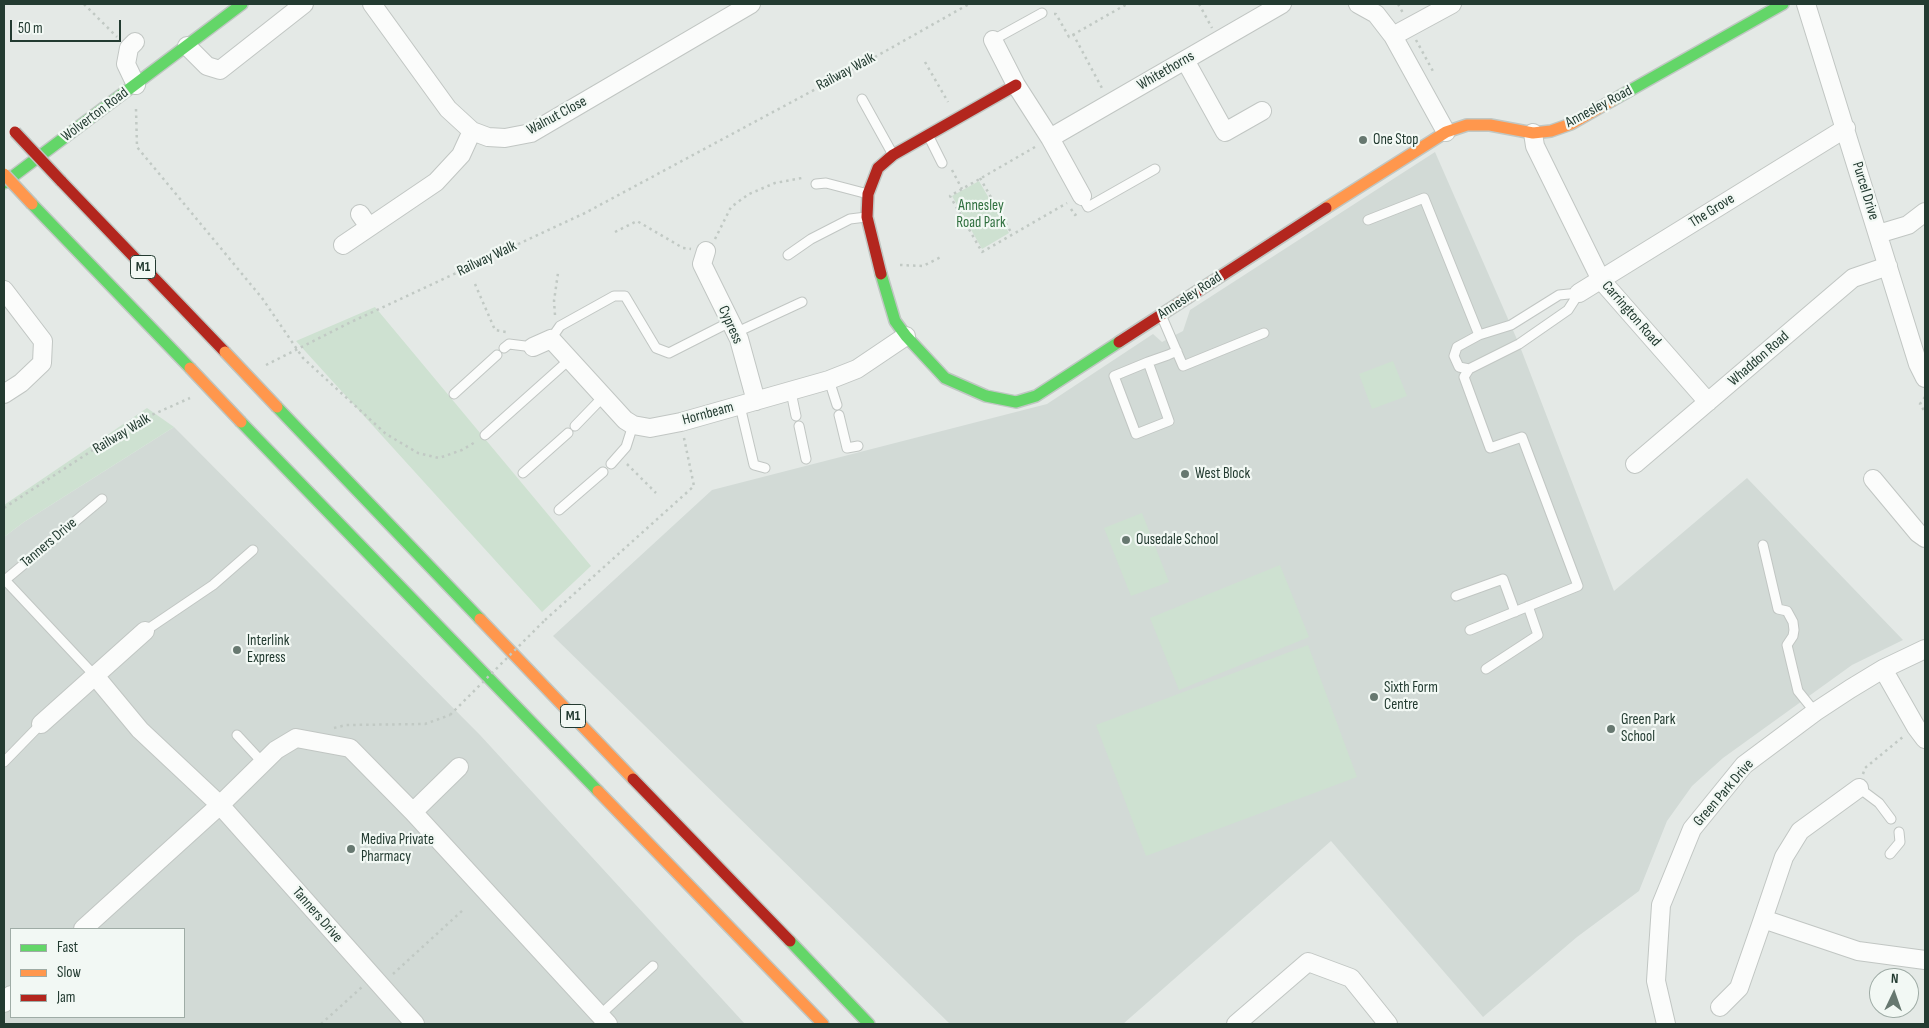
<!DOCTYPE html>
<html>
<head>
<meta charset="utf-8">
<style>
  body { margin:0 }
  #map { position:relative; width:1929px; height:1028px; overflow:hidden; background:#e4e9e6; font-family:"Sofia Sans Condensed",sans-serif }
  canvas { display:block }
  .frame { position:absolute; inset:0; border:5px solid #233b31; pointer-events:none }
  .legend { position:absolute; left:10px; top:928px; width:175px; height:90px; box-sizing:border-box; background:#f2f8f4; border:1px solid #9faca6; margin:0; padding:6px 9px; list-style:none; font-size:15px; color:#233b31 }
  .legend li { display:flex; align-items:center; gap:10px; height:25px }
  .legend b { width:25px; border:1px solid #9faca6 }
  .north { position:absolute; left:1869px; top:968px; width:50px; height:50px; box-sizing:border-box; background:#f2f8f4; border:1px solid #9faca6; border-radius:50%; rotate:3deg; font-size:14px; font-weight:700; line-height:20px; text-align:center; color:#233b31 }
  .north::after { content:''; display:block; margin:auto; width:18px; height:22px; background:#677870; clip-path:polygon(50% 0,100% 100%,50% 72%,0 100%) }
  .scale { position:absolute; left:10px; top:20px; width:111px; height:22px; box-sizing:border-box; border:2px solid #233b31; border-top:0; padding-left:6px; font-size:15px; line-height:18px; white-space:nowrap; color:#233b31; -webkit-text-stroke:4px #f2f8f4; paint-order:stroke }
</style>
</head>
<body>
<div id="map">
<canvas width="1929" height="1028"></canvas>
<div class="frame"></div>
<ul class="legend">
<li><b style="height:6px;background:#63d668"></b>Fast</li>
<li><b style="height:6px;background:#ff974d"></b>Slow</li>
<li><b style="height:6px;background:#b3261e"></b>Jam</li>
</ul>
<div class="north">N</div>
<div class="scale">50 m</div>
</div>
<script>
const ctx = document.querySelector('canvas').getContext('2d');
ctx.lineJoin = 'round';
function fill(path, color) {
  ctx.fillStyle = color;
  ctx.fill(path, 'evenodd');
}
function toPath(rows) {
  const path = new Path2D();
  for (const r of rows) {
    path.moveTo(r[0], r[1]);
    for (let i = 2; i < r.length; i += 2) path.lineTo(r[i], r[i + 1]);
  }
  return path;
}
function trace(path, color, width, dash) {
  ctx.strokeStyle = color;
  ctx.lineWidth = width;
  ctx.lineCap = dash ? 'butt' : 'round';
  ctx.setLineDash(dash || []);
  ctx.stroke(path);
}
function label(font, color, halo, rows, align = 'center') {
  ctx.font = font + ' "Sofia Sans Condensed",sans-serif';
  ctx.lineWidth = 4.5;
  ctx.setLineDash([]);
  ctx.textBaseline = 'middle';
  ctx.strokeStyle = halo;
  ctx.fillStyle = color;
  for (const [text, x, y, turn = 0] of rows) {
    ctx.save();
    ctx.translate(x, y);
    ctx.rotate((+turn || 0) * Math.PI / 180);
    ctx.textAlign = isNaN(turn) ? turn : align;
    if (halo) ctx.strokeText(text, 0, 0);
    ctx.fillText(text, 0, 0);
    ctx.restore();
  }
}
fill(toPath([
  [1435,152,1519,344,1614,591,1747,478,1903,640,1852,665,1723,758,1692,786,1667,821,1639,891,1577,937,1483,1017,1331,841,1123,1024,950,1024,553,636,712,490,1047,404,1153,334,1162,342,1183,331,1190,310],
  [174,427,480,735,745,1024,4,1024,4,537,24,522],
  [11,929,184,929,184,1017,11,1017]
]), '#d2dad6');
fill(toPath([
  [979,181,1009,233,982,249,952,196],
  [375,307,591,566,542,612,296,341],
  [1393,361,1407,396,1372,409,1359,374],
  [147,408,174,427,24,522,4,537,4,505],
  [1142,513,1169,582,1131,596,1104,528],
  [1280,565,1309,637,1179,690,1150,618],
  [1308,645,1357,777,1146,856,1096,725]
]), '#cee1d1');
const lane = toPath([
  [993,40,1042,13],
  [862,99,892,153],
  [929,137,942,163],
  [816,184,826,183,868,194],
  [1082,196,1088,207,1155,169],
  [1368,220,1424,198,1479,335],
  [788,255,811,239,850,219,866,217],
  [1579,293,1568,310,1519,344,1469,369,1459,367,1454,356,1457,347,1479,335,1511,325,1559,295,1579,293],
  [1162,317,1183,366,1264,333],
  [735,333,802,302],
  [551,339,560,326,614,296,625,296,656,348,669,353,730,322],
  [504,348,509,344,533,347],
  [1148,362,1169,421,1136,434,1114,376,1148,362,1168,355,1177,351],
  [1469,369,1464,377,1490,448,1522,437,1578,586,1470,630],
  [829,380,837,405],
  [791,392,796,416],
  [454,394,497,355],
  [740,406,754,465,765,468],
  [839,415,847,448,858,446],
  [575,426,603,397],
  [799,426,806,459],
  [485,435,569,360],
  [611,464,626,447,633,425],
  [523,473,568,433],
  [559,510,603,472],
  [1763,545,1778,609,1787,611,1793,622,1794,630,1793,636,1787,645,1798,691,1815,712],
  [1456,596,1503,579,1515,612],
  [145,631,213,585,253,550],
  [1486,669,1538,635,1528,606],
  [96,677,5,580,102,499],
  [237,735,263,763],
  [4,762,41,724],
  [1859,788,1879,803,1891,819],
  [1890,854,1900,842,1899,832],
  [600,1015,653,966]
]);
const street = toPath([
  [372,4,448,109,472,131,488,137,505,138,531,133,751,4],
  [1358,4,1376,14,1393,36,1446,132],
  [1806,4,1918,364,1925,378],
  [1393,36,1452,4],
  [993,40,1016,85,1050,138,1082,196],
  [135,42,129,48,126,64,136,85],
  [187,46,207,66,220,70,304,4],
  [1185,60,1225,132,1262,111],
  [1533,133,1535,146,1601,280,1708,402],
  [1050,138,1282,4],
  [360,214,369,227],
  [1878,234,1908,225,1925,212],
  [343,245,436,182,461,155,472,131],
  [706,251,702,264,739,339,756,401],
  [4,290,43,341,42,363,21,383,4,394],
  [1579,293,1846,128],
  [533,347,551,339,625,420,633,425,650,428,681,422,829,380,857,369,906,336],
  [1635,464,1853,278,1888,266],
  [1873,479,1918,533,1925,538],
  [1883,669,1916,727,1925,739],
  [96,677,140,730,220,805,276,750,296,738,350,748,413,812,608,1024],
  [41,724,145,631],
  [413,812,459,767],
  [1763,919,1784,857,1800,831,1859,788],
  [83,929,220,805,415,1024],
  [4,1003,11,995],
  [1720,1007,1739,988,1763,919,1858,951,1925,960],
  [1236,1024,1308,962,1351,978,1388,1024],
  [1666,1024,1656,981,1661,905,1692,829,1744,765,1815,712,1850,689,1883,669,1925,649]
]);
const fast = toPath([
  [1613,100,1783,4],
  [4,183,242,4],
  [32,204,190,368],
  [881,274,895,321,906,336,945,378,986,396,1016,402,1036,396,1119,342],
  [277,407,480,619],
  [241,422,598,791],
  [790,941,869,1024]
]);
const slow = toPath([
  [1326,208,1446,132,1467,125,1490,125,1533,133,1551,131,1571,124,1613,100],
  [480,619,633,779],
  [598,791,823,1024]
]);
const jam = toPath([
  [61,181,225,352],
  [881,274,867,217,868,194,878,168,893,155,1016,85],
  [1119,342,1326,208],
  [633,779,790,941]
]);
trace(lane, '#c1c6c3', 11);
trace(street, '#c1c6c3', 20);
trace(fast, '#c0c7c3', 14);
trace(slow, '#c0c7c3', 14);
trace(jam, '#c0c7c3', 14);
trace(toPath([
  [84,4,117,37],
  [1199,4,1212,28],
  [1398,4,1403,13],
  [1054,14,1056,14,1069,37,1127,4],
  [1073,34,1103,90],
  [1416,40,1434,73],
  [925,62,948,102],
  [136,109,137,147,262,298,303,358,386,434,418,453,439,458,462,450,477,441],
  [1035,147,950,196,982,252,1067,203],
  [952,170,962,189],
  [980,178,1012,234],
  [1071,209,1075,215,1078,213],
  [615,232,637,221,683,248,691,249],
  [715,239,731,207,749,194,775,183,802,178,805,179],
  [900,265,923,266,943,256],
  [475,284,495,330,506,332],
  [555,315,554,301,558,273],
  [266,365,351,322,585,213,868,61,969,4],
  [1925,397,1920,404,1925,412],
  [627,464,656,493],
  [4,508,136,422,190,398],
  [545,620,694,486,684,438],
  [334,728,346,725,425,724,450,715],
  [1863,774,1865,768,1904,736],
  [393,974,464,909],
  [321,1024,362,987]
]), '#c1c9c4', 2.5, [2.5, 4]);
trace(lane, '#fbfcfb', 9);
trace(street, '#fbfcfb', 18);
trace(fast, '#63d668', 11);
trace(slow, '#ff974d', 11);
trace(jam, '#b3261e', 11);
const slowBridge = toPath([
  [4,174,32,204],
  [225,352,277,407],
  [190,368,241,422]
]);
const jamBridge = toPath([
  [15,132,61,181]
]);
trace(slowBridge, '#bdc5c1', 14, []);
trace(jamBridge, '#bdc5c1', 14, []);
trace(toPath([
  [450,715,545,620]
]), '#c1c9c4', 2.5, [2.5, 4]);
trace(slowBridge, '#ff974d', 11);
trace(jamBridge, '#b3261e', 11);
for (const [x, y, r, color] of [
  [1363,140,5,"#677870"],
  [1185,474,5,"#677870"],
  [1126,540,5,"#677870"],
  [237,650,5,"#677870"],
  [1374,697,5,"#677870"],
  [1611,729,5,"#677870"],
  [351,849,5,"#677870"]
]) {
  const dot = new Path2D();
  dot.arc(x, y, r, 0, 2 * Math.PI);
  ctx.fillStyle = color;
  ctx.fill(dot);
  trace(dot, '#f2f8f4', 2);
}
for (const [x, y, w] of [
  [143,267,25],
  [573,716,25]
]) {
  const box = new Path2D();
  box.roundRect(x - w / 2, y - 11.5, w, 23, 4);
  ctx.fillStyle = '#f2f8f4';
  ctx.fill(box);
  trace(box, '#233b31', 1);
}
label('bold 14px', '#233b31', null, [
  ["M1",143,267],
  ["M1",573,716]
]);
label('15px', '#233b31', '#f2f8f4', [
  ["Whitethorns",1166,71,-30],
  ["Railway Walk",846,72,-28],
  ["Annesley Road",1599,107,-28],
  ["Wolverton Road",95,115,-37],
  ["Walnut Close",557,116,-28],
  ["Purcel Drive",1865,191,73],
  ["The Grove",1712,211,-32],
  ["Railway Walk",487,259,-25],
  ["Annesley Road",1190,296,-33],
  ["Carrington Road",1631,314,49],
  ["Cypress",730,325,66],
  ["Whaddon Road",1759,359,-41],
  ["Hornbeam",708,414,-15],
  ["Railway Walk",122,434,-31],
  ["Tanners Drive",49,543,-40],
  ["Green Park Drive",1724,793,-49],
  ["Tanners Drive",317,915,49]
]);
label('15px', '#233b31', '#f2f8f4', [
  ["One Stop",1373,140],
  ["West Block",1195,474],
  ["Ousedale School",1136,540],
  ["Interlink",247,641],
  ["Express",247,658],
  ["Sixth Form",1384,688],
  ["Centre",1384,705],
  ["Green Park",1621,720],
  ["School",1621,737],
  ["Mediva Private",361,840],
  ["Pharmacy",361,857]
], 'left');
label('15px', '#30703f', '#f2f8f4', [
  ["Annesley",981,206],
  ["Road Park",981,223]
]);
</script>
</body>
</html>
